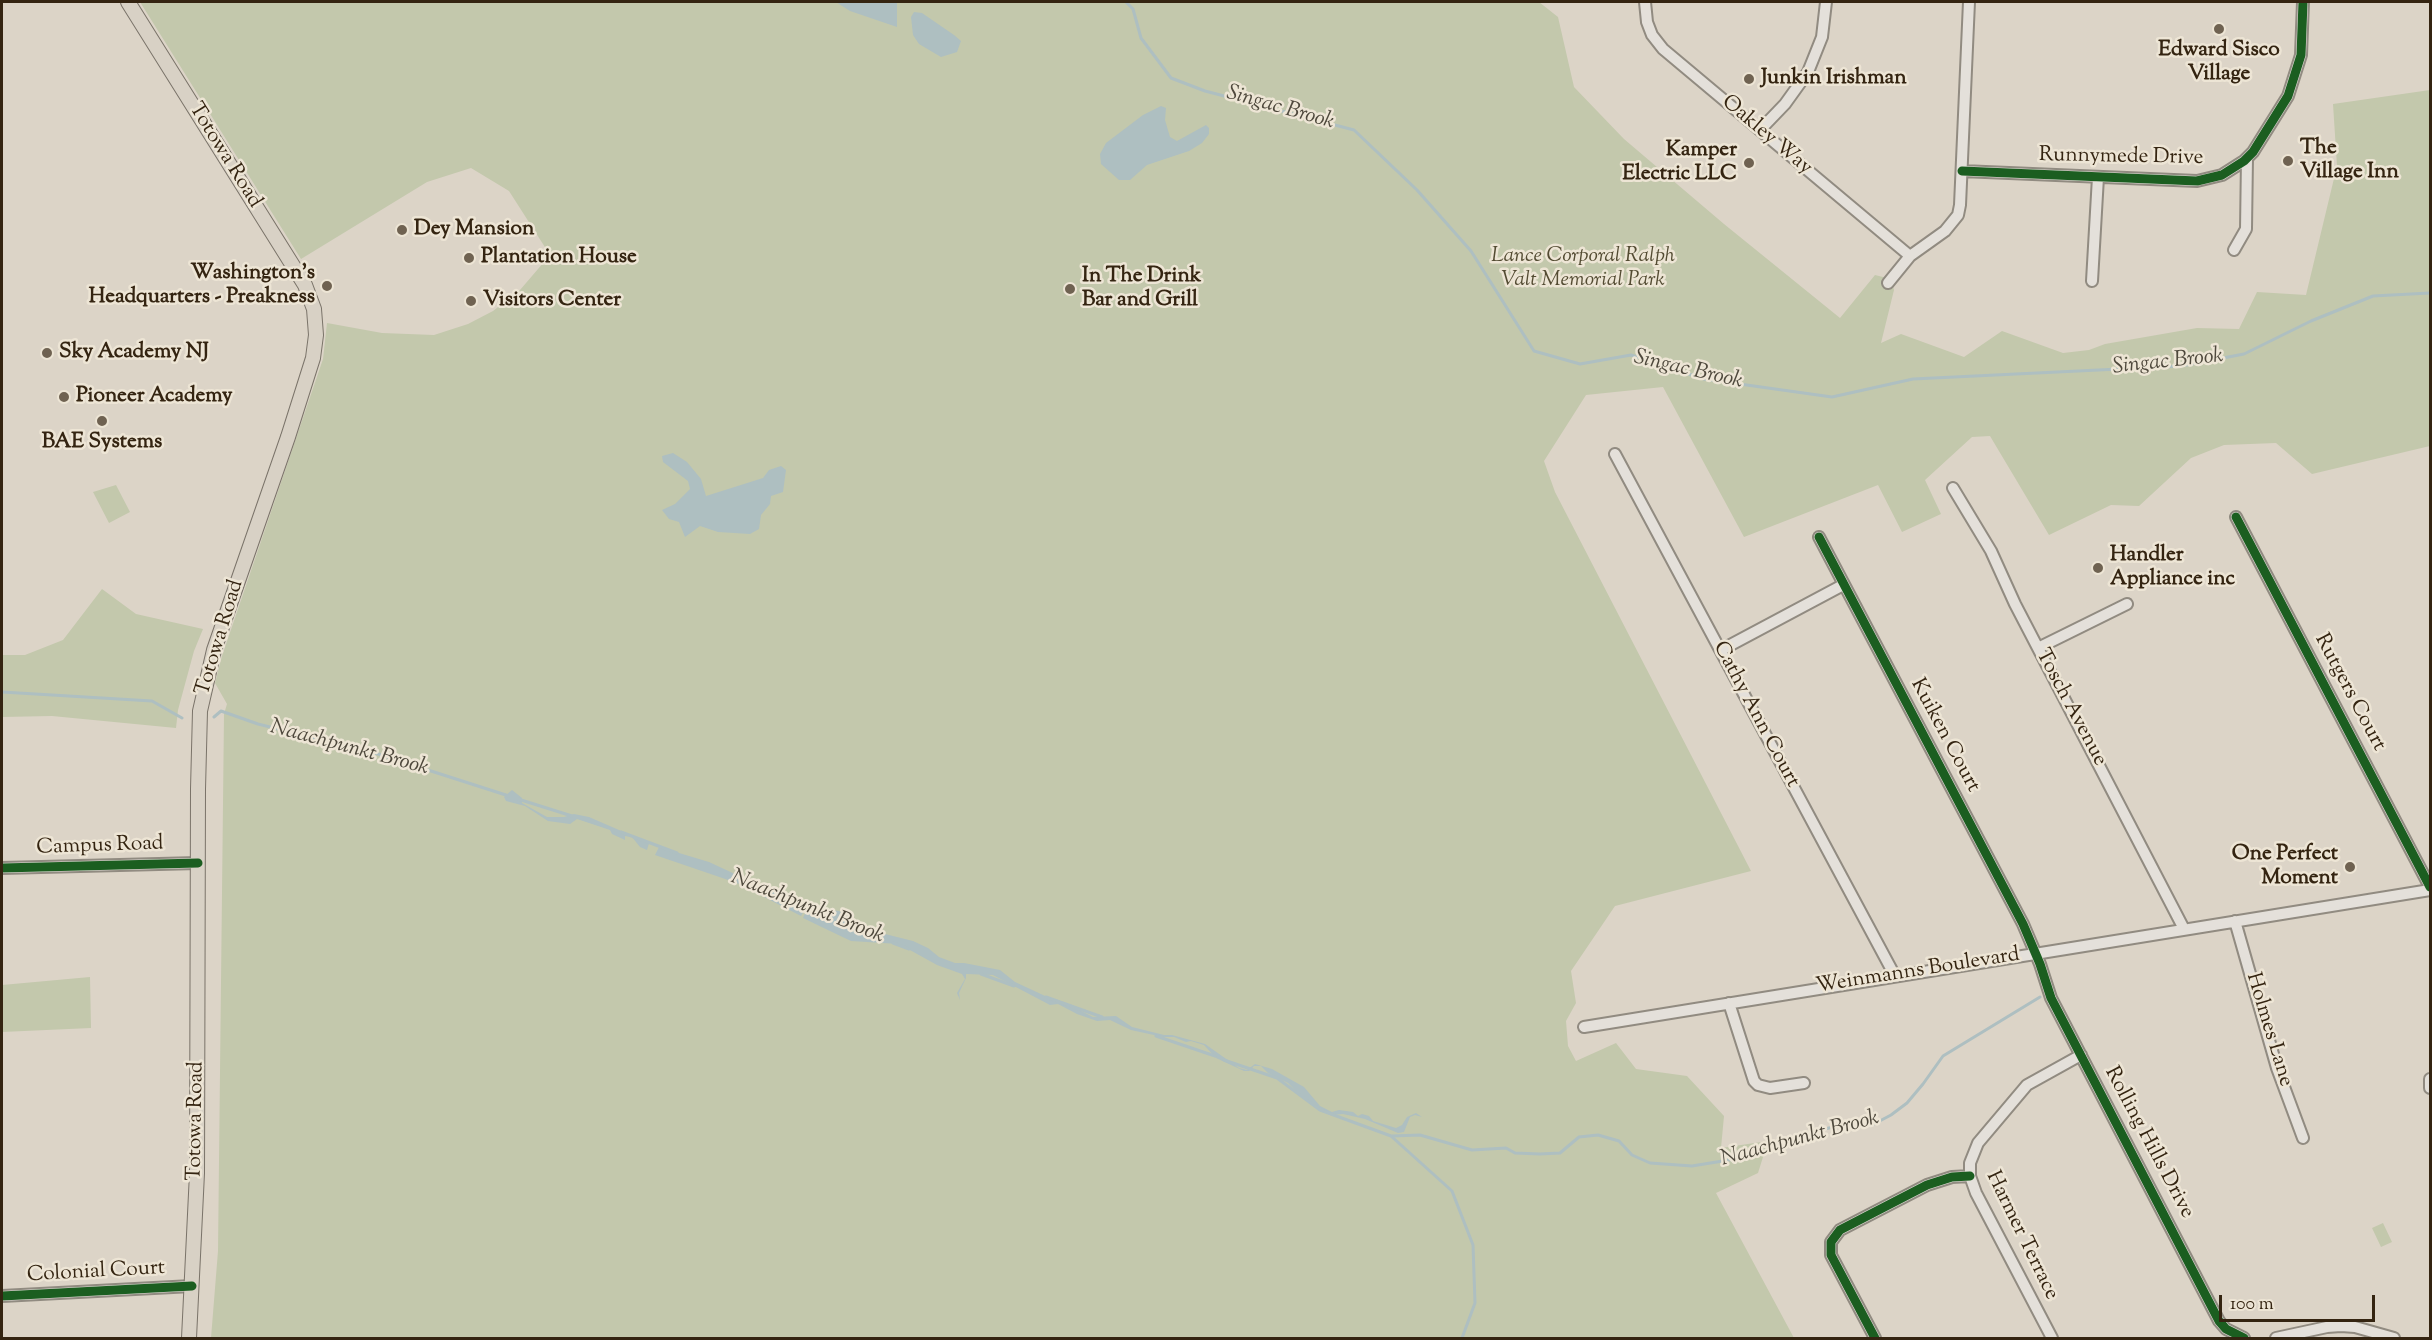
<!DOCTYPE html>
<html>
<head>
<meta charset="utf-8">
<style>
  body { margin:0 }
  #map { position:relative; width:2432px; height:1340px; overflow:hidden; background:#dcd4c7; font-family:"Sorts Mill Goudy",serif }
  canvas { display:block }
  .frame { position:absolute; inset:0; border:3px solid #342411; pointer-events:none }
  .scale { position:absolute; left:2219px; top:1295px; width:156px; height:27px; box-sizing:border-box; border:3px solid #342411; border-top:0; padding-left:8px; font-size:18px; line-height:21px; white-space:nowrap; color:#342411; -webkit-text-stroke:4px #ede5d5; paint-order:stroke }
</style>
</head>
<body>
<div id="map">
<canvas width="2432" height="1340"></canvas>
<div class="frame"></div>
<div class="scale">100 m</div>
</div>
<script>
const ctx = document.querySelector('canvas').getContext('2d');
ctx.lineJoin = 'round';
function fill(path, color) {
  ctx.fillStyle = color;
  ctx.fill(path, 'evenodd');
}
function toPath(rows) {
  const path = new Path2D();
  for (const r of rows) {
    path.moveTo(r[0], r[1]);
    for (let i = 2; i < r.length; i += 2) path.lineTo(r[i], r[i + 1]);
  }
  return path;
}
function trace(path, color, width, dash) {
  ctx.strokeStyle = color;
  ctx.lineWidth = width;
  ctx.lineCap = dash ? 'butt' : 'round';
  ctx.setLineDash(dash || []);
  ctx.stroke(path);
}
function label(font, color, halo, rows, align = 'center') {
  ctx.font = font + ' "Sorts Mill Goudy",serif';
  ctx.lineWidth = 5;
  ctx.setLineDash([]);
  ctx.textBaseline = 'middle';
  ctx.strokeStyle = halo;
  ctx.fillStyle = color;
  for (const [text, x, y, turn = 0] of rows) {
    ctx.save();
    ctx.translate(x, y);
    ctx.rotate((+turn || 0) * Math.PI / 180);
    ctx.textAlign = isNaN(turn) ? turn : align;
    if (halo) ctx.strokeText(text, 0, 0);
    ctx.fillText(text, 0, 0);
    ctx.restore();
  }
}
fill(toPath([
  [140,2,1539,2,1558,17,1574,87,1624,139,1724,224,1840,318,1875,275,1891,279,1894,290,1881,343,1901,334,1964,357,2002,331,2063,353,2089,350,2105,344,2197,328,2239,329,2257,292,2306,295,2337,166,2333,104,2430,90,2430,446,2312,474,2276,443,2224,445,2191,458,2139,506,2111,505,2049,535,1990,436,1972,437,1925,480,1941,514,1902,532,1878,485,1744,537,1663,387,1586,395,1544,461,1555,492,1751,871,1615,906,1571,971,1576,1003,1566,1021,1568,1046,1576,1061,1616,1043,1636,1069,1687,1076,1724,1116,1721,1148,1768,1141,1758,1173,1716,1193,1794,1338,211,1338,218,1251,224,714,227,704,215,683,222,656,323,359,327,323,382,333,434,335,468,324,493,311,520,290,550,255,509,191,471,168,427,182,301,259],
  [116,485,130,512,109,523,93,492],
  [102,589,136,614,203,629,194,651,178,710,176,728,52,716,2,717,2,655,25,655,63,640],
  [90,977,91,1028,2,1032,2,985],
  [2383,1223,2392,1242,2381,1247,2372,1228]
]), '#c3c8ac');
fill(toPath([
  [836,2,897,2,897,27,850,11],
  [914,12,922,13,954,35,961,41,957,52,941,57,919,44,913,35,911,17],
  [1161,106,1166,108,1165,120,1170,137,1177,141,1206,125,1209,128,1209,134,1202,143,1189,151,1147,165,1130,180,1119,180,1101,164,1100,154,1106,143,1143,115],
  [673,453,687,462,701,479,706,496,763,478,769,470,781,466,786,470,783,492,771,496,770,504,761,515,759,529,750,534,718,532,700,526,685,537,679,522,669,519,662,510,675,504,690,489,688,481,663,462,662,456],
  [512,790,522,798,522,803,547,817,564,817,574,814,589,817,649,843,647,850,640,847,632,837,625,836,625,840,612,834,610,830,577,819,570,824,548,821,525,806,506,801,504,797],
  [659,847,709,862,806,907,801,916,737,883,655,855],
  [808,907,839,911,869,930,913,941,928,948,939,957,955,963,964,963,1000,970,1015,982,1056,1001,1064,1002,1093,1017,1116,1016,1132,1027,1164,1035,1172,1035,1205,1044,1239,1068,1247,1070,1255,1064,1272,1069,1304,1087,1320,1106,1332,1112,1339,1110,1353,1112,1358,1116,1362,1114,1369,1116,1373,1121,1396,1128,1402,1125,1407,1117,1416,1113,1422,1117,1415,1115,1410,1117,1404,1132,1398,1133,1365,1119,1343,1114,1330,1115,1300,1095,1288,1083,1268,1073,1261,1066,1254,1066,1249,1071,1244,1071,1216,1058,1204,1045,1191,1041,1186,1042,1174,1037,1163,1037,1131,1030,1110,1020,1097,1021,1077,1014,1058,1004,1050,1005,993,975,966,974,966,978,959,993,960,1000,957,993,965,979,962,974,937,965,899,944,851,941,830,931,803,918]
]), '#aebfc1');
trace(toPath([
  [1126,2,1133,9,1141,38,1171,78,1205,91,1354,130,1417,190,1471,251,1534,351,1580,364,1631,355,1704,379,1832,397,1913,379,2181,366,2244,354,2311,321,2373,296,2430,293],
  [2,692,152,701,182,718],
  [214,717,221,711,258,724,378,754,509,796],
  [518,799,572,816],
  [621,832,677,853],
  [893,943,909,949],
  [981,974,1014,986],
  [1046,997,1102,1017],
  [1156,1036,1215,1056],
  [1224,1060,1277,1078,1320,1110,1391,1136,1452,1191,1473,1245,1475,1303,1462,1338],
  [1392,1136,1420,1135,1472,1150,1506,1148,1515,1153,1540,1154,1560,1153,1579,1137,1598,1135,1619,1141,1632,1155,1650,1163,1692,1166,1741,1158,1771,1149,1811,1132,1847,1124,1874,1124,1891,1115,1907,1103,1923,1084,1943,1056,2040,997]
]), '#aebfc1', 3);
const minor = toPath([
  [1645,2,1647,22,1652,35,1663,49,1910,256],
  [1760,130,1785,104,1808,72,1822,37,1826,2],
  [1962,171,2197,181,2222,175,2244,161,2253,152,2288,96,2301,55,2303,2],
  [2234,250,2246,229,2247,158],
  [2092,281,2098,177],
  [1888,283,1910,256,1945,231,1958,215,1960,205,1969,2],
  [1615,454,1895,976],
  [1953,488,1991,551,2015,604,2184,929],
  [2236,517,2430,887],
  [1819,537,2023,924,2040,964,2051,998,2219,1321,2226,1329,2244,1338],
  [2038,648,2127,604],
  [1721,650,1843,585],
  [2,868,198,863],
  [2235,921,2277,1068,2303,1138],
  [1729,1003,1754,1081,1758,1085,1770,1088,1804,1083],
  [1584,1027,2430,890],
  [2430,1079,2430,1088],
  [2,1296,192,1286],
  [1875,1338,1831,1255,1831,1242,1840,1230,1927,1185,1952,1177,1970,1176],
  [2052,1338,1976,1193,1970,1176,1970,1163,1978,1143,2027,1085,2081,1055],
  [2276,1338,2327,1327,2341,1326,2355,1327,2394,1338]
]);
const major = toPath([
  [128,2,305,285,314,309,316,335,313,358,288,437,214,650,200,711,198,789,197,1173,189,1338]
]);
trace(minor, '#918b81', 14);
trace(major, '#7a7369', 16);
trace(minor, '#e4e0da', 10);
trace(major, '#d8d1c5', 14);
trace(toPath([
  [1962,171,2197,181,2222,175,2244,161,2253,152,2288,96,2301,55,2303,2],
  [2236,517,2430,887],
  [1819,537,2023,924,2040,964,2051,998,2219,1321,2226,1329,2244,1338],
  [2,868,198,863],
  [2,1296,192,1286],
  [1875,1338,1831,1255,1831,1242,1840,1230,1927,1185,1952,1177,1970,1176]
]), '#1b5e20', 9);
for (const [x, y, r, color] of [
  [2219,29,6,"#6f6251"],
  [1749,79,6,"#6f6251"],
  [2288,161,6,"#6f6251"],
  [1749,163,6,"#6f6251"],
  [402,230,6,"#6f6251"],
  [469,258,6,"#6f6251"],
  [327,286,6,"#6f6251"],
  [1070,289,6,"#6f6251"],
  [471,301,6,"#6f6251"],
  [47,353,6,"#6f6251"],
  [64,397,6,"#6f6251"],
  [102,421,6,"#6f6251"],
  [2098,568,6,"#6f6251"],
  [2350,867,6,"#6f6251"]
]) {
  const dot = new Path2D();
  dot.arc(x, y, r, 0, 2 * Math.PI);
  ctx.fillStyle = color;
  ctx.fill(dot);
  trace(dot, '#ede5d5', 2);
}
label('bold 21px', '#342411', '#ede5d5', [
  ["Edward Sisco",2219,51,"center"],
  ["Village",2219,75,"center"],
  ["Junkin Irishman",1761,79],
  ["The",2300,149],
  ["Village Inn",2300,173],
  ["Kamper",1737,151,"right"],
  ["Electric LLC",1737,175,"right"],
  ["Dey Mansion",414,230],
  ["Plantation House",481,258],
  ["Washington's",315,274,"right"],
  ["Headquarters - Preakness",315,298,"right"],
  ["In The Drink",1082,277],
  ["Bar and Grill",1082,301],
  ["Visitors Center",483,301],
  ["Sky Academy NJ",59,353],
  ["Pioneer Academy",76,397],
  ["BAE Systems",102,443,"center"],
  ["Handler",2110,556],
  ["Appliance inc",2110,580],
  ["One Perfect",2338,855,"right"],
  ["Moment",2338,879,"right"]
], 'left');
label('21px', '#342411', '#ede5d5', [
  ["Oakley Way",1766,136,40],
  ["Totowa Road",224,156,58],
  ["Runnymede Drive",2121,158,1],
  ["Totowa Road",221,638,-73],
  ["Rutgers Court",2349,693,62],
  ["Tosch Avenue",2070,708,62],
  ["Cathy Ann Court",1755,715,62],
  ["Kuiken Court",1944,736,62],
  ["Campus Road",100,847,-2],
  ["Weinmanns Boulevard",1918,972,-9],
  ["Holmes Lane",2268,1030,73],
  ["Totowa Road",197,1121,-89],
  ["Rolling Hills Drive",2148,1143,62],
  ["Harmer Terrace",2021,1236,64],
  ["Colonial Court",96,1273,-3]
]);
label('italic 21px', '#534b32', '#ede5d5', [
  ["Lance Corporal Ralph",1583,257],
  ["Valt Memorial Park",1583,281]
]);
label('italic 22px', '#4e483c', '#ede5d5', [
  ["Singac Brook",1280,109,16],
  ["Singac Brook",2168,363,-6],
  ["Singac Brook",1688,371,13],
  ["Naachpunkt Brook",349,749,15],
  ["Naachpunkt Brook",807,908,22],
  ["Naachpunkt Brook",1800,1140,-15]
]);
</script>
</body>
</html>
